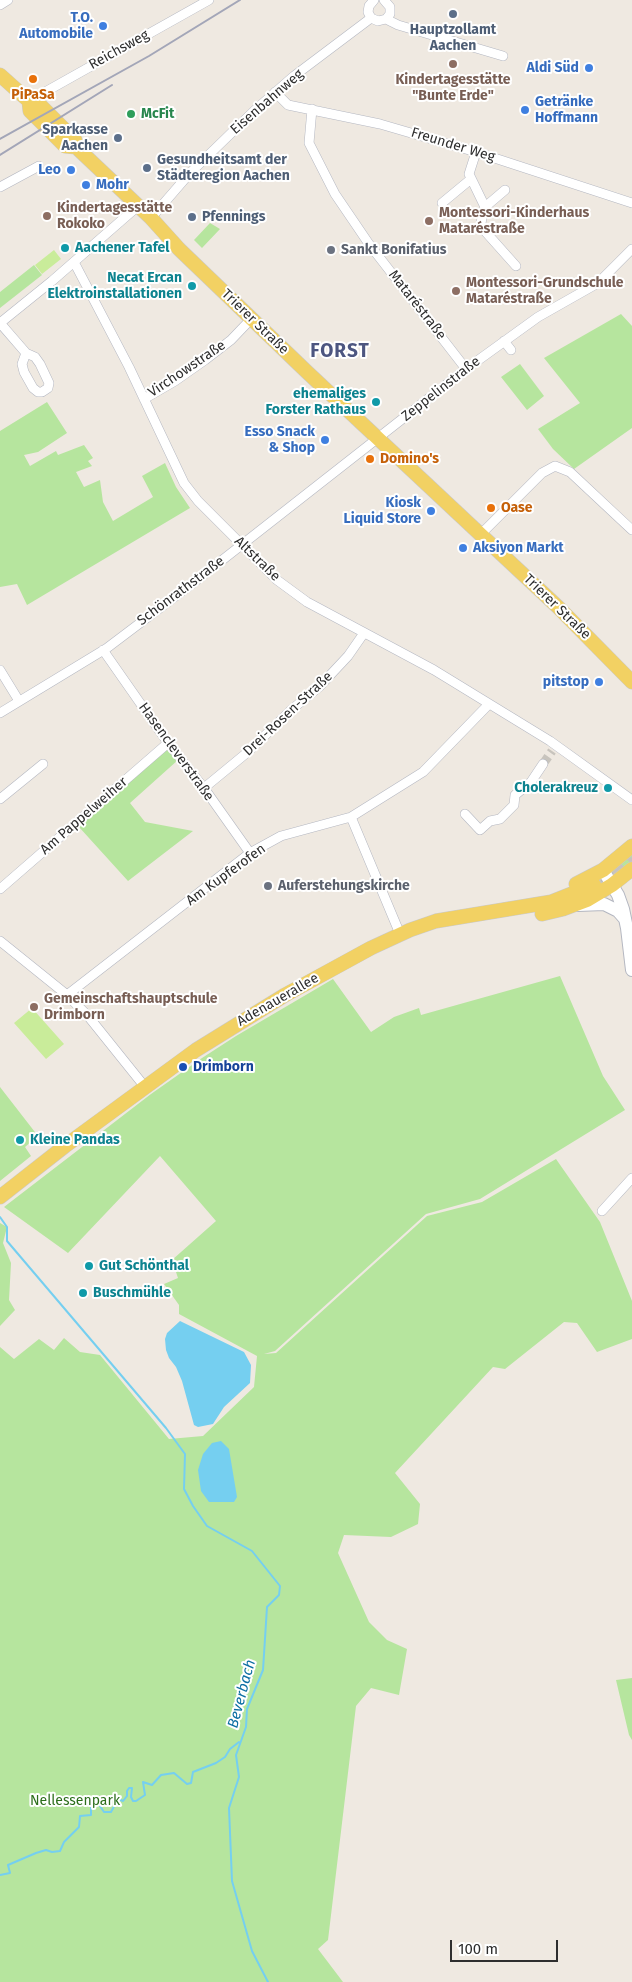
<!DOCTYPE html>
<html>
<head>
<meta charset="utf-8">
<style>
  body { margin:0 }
  #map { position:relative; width:632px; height:1982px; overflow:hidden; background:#efe9e1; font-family:"Fira Sans",sans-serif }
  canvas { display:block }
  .scale { position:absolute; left:450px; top:1940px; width:108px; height:22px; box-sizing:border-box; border:2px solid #2e2e2e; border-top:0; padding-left:6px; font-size:15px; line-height:18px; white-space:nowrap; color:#2e2e2e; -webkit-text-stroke:4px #fff; paint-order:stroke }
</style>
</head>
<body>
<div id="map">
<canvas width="632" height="1982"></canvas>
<div class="scale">100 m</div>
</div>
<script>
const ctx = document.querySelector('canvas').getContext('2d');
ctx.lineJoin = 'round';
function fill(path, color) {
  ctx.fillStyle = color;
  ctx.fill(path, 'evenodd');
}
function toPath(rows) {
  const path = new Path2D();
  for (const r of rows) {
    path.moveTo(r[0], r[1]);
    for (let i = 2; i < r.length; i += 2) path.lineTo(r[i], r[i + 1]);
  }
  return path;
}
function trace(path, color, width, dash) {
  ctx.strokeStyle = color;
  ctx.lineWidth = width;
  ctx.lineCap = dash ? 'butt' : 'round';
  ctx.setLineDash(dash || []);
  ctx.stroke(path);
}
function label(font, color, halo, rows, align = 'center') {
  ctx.font = font + ' "Fira Sans",sans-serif';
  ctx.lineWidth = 4;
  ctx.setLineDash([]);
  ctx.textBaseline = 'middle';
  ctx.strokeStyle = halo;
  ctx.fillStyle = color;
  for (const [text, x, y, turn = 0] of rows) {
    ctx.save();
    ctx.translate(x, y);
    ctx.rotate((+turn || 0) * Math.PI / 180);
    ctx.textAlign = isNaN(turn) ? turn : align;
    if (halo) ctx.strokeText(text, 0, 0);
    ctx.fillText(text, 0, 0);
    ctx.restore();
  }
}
fill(toPath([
  [210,223,220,229,202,248,194,240],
  [34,265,42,275,0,308,0,292],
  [621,314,632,326,632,428,574,469,553,449,538,429,580,403,544,358],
  [520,364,544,396,527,410,501,377],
  [47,402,67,433,38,452,24,455,30,466,56,451,58,455,84,445,93,458,88,461,92,466,76,472,84,487,100,480,103,502,113,521,153,497,142,476,165,463,176,487,190,508,27,605,17,584,0,587,0,431],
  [167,749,178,760,130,803,145,822,193,831,128,881,79,827],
  [632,851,632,864,627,869,612,876,611,871],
  [560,976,603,1076,625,1110,480,1199,426,1214,275,1351,264,1354,276,1353,427,1216,482,1202,556,1159,600,1222,632,1301,632,1339,597,1352,577,1323,564,1322,505,1369,493,1367,395,1473,420,1504,418,1524,391,1537,344,1535,338,1553,369,1622,387,1640,407,1649,399,1695,371,1688,356,1706,328,1940,318,1949,343,1982,0,1982,0,1347,14,1359,39,1339,54,1350,64,1338,80,1352,100,1355,169,1439,203,1436,254,1387,257,1356,179,1314,179,1305,164,1284,178,1278,172,1260,216,1221,160,1156,68,1253,4,1207,151,1094,202,1058,236,1036,333,979,371,1032,394,1017,419,1008,421,1015],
  [0,1087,38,1136,25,1147,31,1156,0,1181],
  [0,1223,7,1227,3,1243,11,1263,9,1300,15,1310,0,1326],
  [632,1678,632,1740,629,1735,616,1680]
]), '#b6e59e');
fill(toPath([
  [54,250,61,259,42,274,35,265],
  [32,1008,64,1044,46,1059,14,1023]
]), '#c9ec9a');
fill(toPath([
  [180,1321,244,1352,251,1365,250,1383,224,1407,213,1424,198,1427,194,1425,182,1381,176,1367,169,1358,166,1350,165,1339,167,1333],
  [221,1441,229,1449,237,1497,234,1502,209,1502,201,1491,198,1470,203,1454,212,1443]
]), '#75cff0');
trace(toPath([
  [0,1217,7,1227,7,1241,166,1428,185,1454,184,1489,193,1506,207,1526,252,1551,280,1586,279,1595,267,1607,263,1670,247,1709,246,1727,236,1755,239,1777,229,1808,232,1881,252,1951,268,1982],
  [0,1875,10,1873,8,1865,36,1853,46,1850,52,1852,60,1851,64,1842,79,1827,80,1816,91,1815,91,1804,98,1803,104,1812,111,1812,118,1799,123,1801,127,1796,127,1791,129,1788,132,1788,131,1797,133,1801,136,1801,145,1795,143,1782,152,1785,161,1775,174,1773,187,1784,191,1783,193,1772,216,1763,225,1757,230,1749,239,1742]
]), '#75cff0', 2);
trace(toPath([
  [543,764,552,751]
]), '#c8c4bd', 9, [9, 4.5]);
trace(toPath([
  [594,885,617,871,632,858]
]), '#c8c4bd', 14, [14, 7]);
const street = toPath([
  [374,0,369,6,368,12,371,18,378,21,386,19,390,14,390,7,384,0],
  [0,5,8,0],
  [386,19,398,25,503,56],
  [275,92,288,105,380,124,476,152,632,203],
  [29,101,209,0],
  [312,109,309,143,335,194,369,244,466,369],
  [476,152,469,174,485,207],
  [0,187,39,166],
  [505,190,485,207,483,213,481,223,483,229,516,266],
  [442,203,471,179],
  [151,218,190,173,254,111,294,76,371,18],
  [74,262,129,367,184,483,198,501,277,580,307,602,434,670,550,741,632,800],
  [0,323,52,281,138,206],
  [0,323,26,353,35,357,40,364,49,383,48,388,42,392,38,392,33,388,24,372,22,364,26,353],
  [504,341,511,350],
  [144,399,175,381,205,360,231,340,252,318],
  [481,534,542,473,555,466,570,472,632,530],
  [103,650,168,743,204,788,250,853],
  [0,670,19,701],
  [0,713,107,648,193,583,466,369,538,317,598,283,632,249],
  [204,788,249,751,291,710,319,687,348,656,364,633],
  [0,799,43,764],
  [465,814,480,830,490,821,500,819,514,805,515,795,531,782,543,764],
  [351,817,400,934],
  [0,889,168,743],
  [0,941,67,995,88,1016,145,1087],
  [67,995,250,853,281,836,351,817,423,772,489,704],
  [602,1211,632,1178]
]);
const secondary = toPath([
  [603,870,618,895,623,909,627,928,632,970],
  [578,905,604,904,618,911,625,919]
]);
const primary = toPath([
  [0,75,29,101,39,104,75,140,76,147],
  [29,101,30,111,65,146,76,147],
  [76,147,151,218,179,249,307,372,559,608,632,682],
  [576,884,603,870,632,846],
  [542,914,563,909,587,900,612,885,632,869],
  [0,1197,65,1146,196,1050,285,995,371,948,410,930,436,921,551,902,594,885]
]);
trace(street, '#b4b7c1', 10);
trace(secondary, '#b4b7c1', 14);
trace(primary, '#c9c9c9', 15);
trace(street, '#fff', 9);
trace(secondary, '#fff', 12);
trace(primary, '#f2d163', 14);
trace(toPath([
  [0,139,149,56,240,0],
  [0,155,112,85]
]), '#a3a6b8', 2);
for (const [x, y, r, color] of [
  [453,14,5,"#5c6f8a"],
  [103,26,5,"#3f7fe0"],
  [453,64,5,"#8d6e63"],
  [589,68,5,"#3f7fe0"],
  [33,79,5,"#e8710a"],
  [525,110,5,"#3f7fe0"],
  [131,114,5,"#2e9e5b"],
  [118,138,5,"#5c6f8a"],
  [147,168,5,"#5c6f8a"],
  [71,170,5,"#3f7fe0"],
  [86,185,5,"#3f7fe0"],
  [47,216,5,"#8d6e63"],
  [192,217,5,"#5c6f8a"],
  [429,221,5,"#8d6e63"],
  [65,248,5,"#0f9aa8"],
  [331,250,5,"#6b7280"],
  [192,286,5,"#0f9aa8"],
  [456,291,5,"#8d6e63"],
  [376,402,5,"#0f9aa8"],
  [325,440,5,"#3f7fe0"],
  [370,459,5,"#e8710a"],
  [491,508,5,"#e8710a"],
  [431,511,5,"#3f7fe0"],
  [463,548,5,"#3f7fe0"],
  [599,682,5,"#3f7fe0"],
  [608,788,5,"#0f9aa8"],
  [268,886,5,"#6b7280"],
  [34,1007,5,"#8d6e63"],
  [183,1067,5,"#1a4fb4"],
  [20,1140,5,"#0f9aa8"],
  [89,1266,5,"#0f9aa8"],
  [83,1293,5,"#0f9aa8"]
]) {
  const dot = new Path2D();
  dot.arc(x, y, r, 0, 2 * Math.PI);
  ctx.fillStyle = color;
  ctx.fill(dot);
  trace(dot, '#fff', 2);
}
label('bold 14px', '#366cbe', '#fff', [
  ["T.O.",93,18],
  ["Automobile",93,34],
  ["Aldi Süd",579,68],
  ["Getränke",535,102,"left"],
  ["Hoffmann",535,118,"left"],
  ["Leo",61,170],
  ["Mohr",96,185,"left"],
  ["Esso Snack",315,432],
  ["& Shop",315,448],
  ["Kiosk",421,503],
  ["Liquid Store",421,519],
  ["Aksiyon Markt",473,548,"left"],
  ["pitstop",589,682]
], 'right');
label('bold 14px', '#4e5e75', '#fff', [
  ["Hauptzollamt",453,30,"center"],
  ["Aachen",453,46,"center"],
  ["Sparkasse",108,130,"right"],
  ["Aachen",108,146,"right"],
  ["Gesundheitsamt der",157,160],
  ["Städteregion Aachen",157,176],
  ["Pfennings",202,217]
], 'left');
label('14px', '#2e2e2e', '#fff', [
  ["Reichsweg",119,50,-29],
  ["Eisenbahnweg",267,102,-41],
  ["Freunder Weg",453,145,17],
  ["Mataréstraße",417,305,52],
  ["Trierer Straße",255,322,44],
  ["Virchowstraße",187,369,-34],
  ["Zeppelinstraße",441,389,-38],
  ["Altstraße",257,559,44],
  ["Schönrathstraße",181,591,-37],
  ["Trierer Straße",557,607,44],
  ["Drei-Rosen-Straße",288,714,-43],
  ["Hasencleverstraße",176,752,54],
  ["Am Pappelweiher",84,816,-41],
  ["Am Kupferofen",226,875,-36],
  ["Adenauerallee",278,1000,-30]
]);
label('bold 14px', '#785e54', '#fff', [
  ["Kindertagesstätte",453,80,"center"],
  ["\"Bunte Erde\"",453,96,"center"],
  ["Kindertagesstätte",57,208],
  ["Rokoko",57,224],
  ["Montessori-Kinderhaus",439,213],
  ["Mataréstraße",439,229],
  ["Montessori-Grundschule",466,283],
  ["Mataréstraße",466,299],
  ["Gemeinschaftshauptschule",44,999],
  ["Drimborn",44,1015]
], 'left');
label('bold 14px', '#c56008', '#fff', [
  ["PiPaSa",33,95,"center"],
  ["Domino's",380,459],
  ["Oase",501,508]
], 'left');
label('bold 14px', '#27864d', '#fff', [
  ["McFit",141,114]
], 'left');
label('bold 14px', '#0d838f', '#fff', [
  ["Aachener Tafel",75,248],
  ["Necat Ercan",182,278,"right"],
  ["Elektroinstallationen",182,294,"right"],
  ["ehemaliges",366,394,"right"],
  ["Forster Rathaus",366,410,"right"],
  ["Cholerakreuz",598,788,"right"],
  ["Kleine Pandas",30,1140],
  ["Gut Schönthal",99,1266],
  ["Buschmühle",93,1293]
], 'left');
label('bold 14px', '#5b616d', '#fff', [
  ["Sankt Bonifatius",341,250],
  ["Auferstehungskirche",278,886]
], 'left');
label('bold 14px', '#164399', '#fff', [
  ["Drimborn",193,1067]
], 'left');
label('14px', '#2c6e1b', '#fff', [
  ["Nellessenpark",75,1801]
]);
label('italic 15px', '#0d6fa3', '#fff', [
  ["Beverbach",242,1694,-75]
]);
ctx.letterSpacing = '1px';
label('bold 19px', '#4d5680', '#fff', [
  ["FORST",340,352]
]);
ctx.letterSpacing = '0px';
</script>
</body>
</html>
